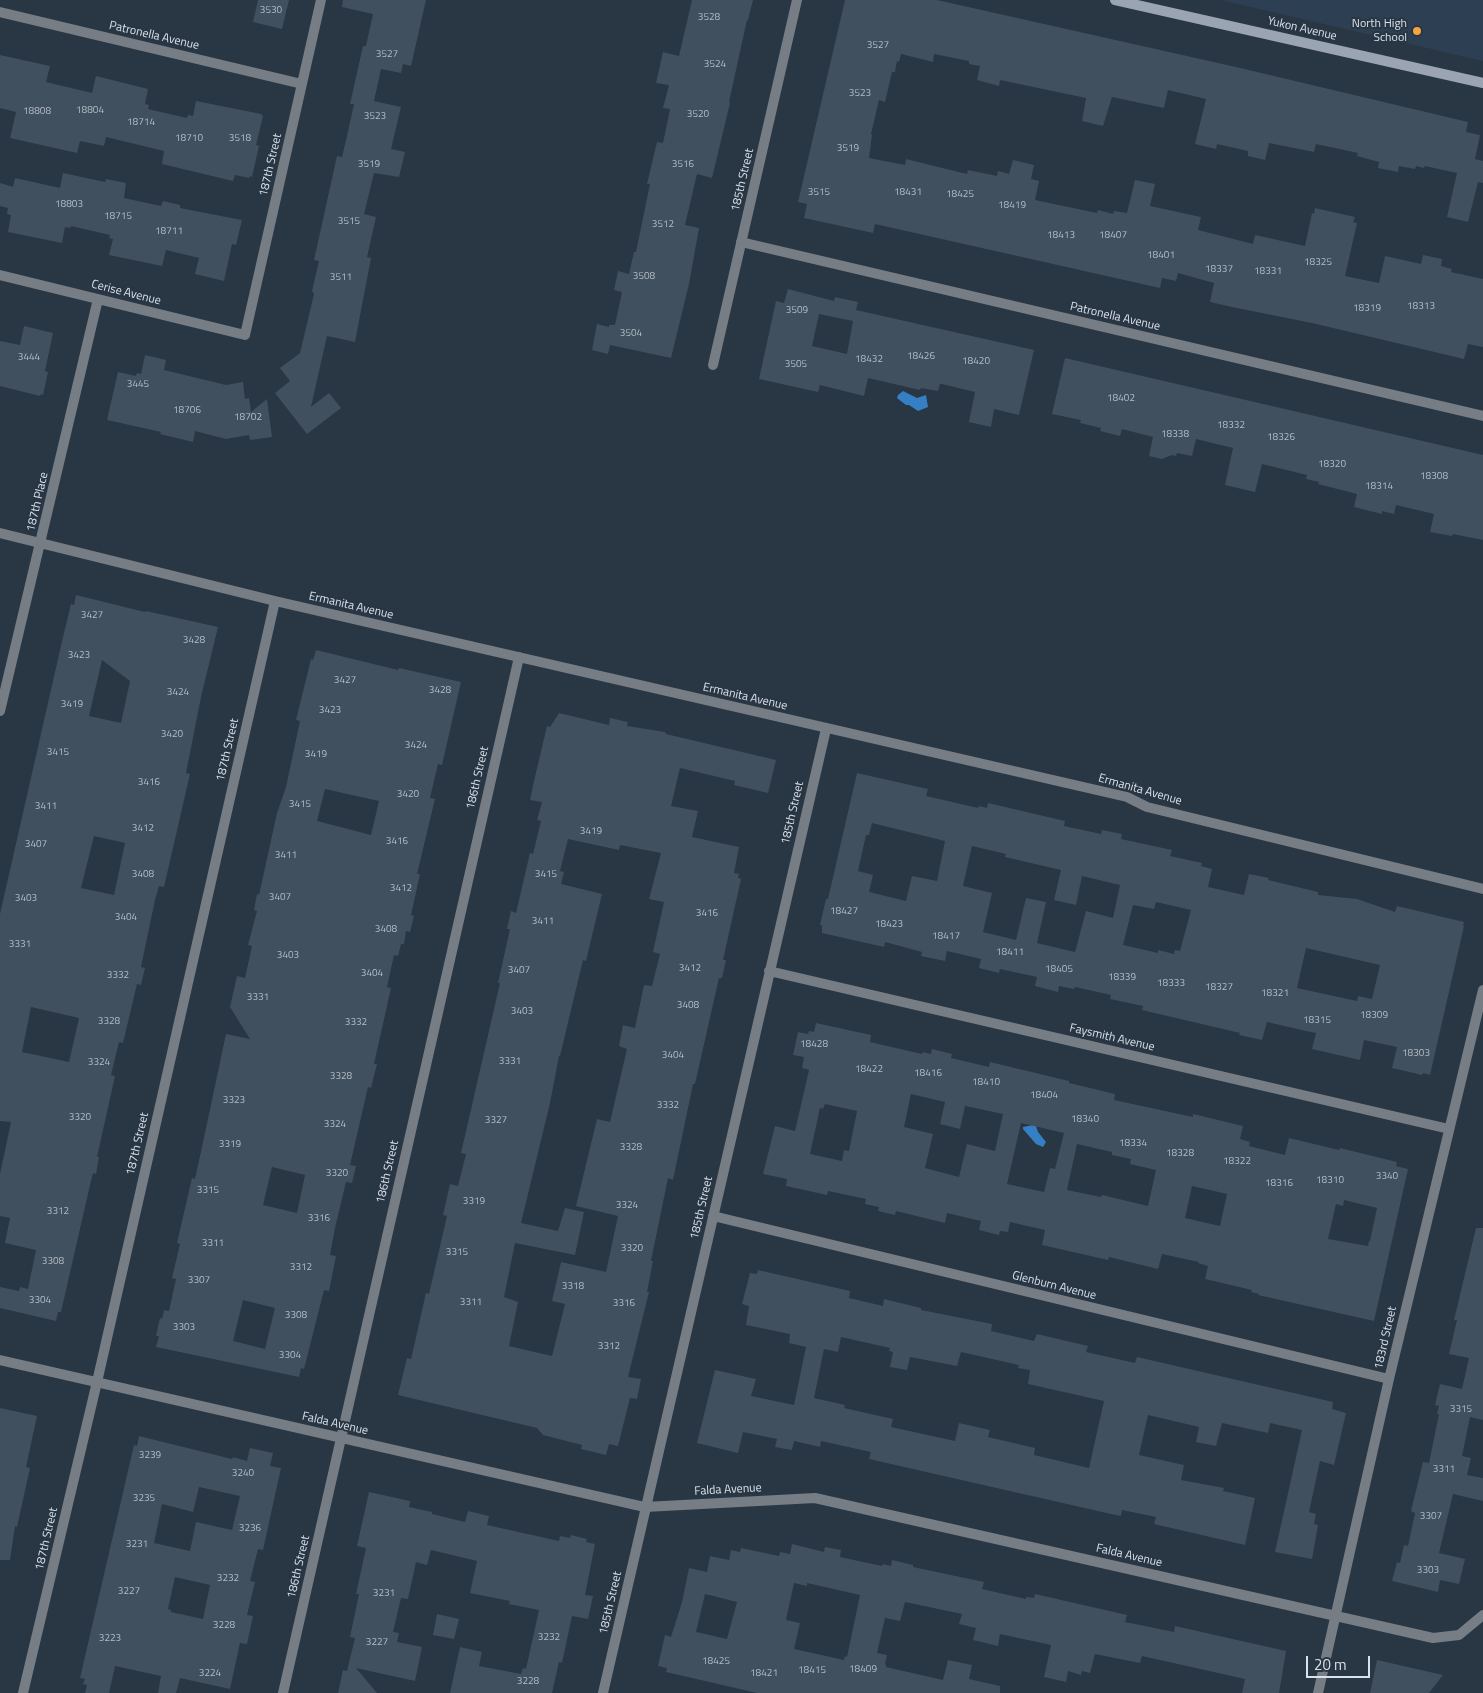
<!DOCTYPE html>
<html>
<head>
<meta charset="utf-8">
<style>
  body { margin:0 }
  #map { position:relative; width:1483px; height:1693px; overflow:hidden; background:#293644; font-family:"Titillium Web",sans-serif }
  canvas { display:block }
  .scale { position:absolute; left:1306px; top:1656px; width:64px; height:22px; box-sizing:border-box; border:2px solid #d9e1ea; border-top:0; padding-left:6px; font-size:15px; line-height:18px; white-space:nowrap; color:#d9e1ea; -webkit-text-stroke:4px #293644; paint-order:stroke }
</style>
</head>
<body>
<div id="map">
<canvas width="1483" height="1693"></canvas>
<div class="scale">20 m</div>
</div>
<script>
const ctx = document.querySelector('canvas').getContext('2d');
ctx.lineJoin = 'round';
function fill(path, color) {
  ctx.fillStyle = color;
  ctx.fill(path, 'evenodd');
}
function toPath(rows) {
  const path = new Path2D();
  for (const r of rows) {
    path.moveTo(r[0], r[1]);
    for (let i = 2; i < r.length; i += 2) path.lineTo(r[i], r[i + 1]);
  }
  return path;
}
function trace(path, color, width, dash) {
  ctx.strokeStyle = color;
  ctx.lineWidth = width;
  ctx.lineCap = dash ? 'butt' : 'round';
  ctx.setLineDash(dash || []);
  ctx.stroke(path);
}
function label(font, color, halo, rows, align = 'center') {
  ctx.font = font + ' "Titillium Web",sans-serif';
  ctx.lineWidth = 4;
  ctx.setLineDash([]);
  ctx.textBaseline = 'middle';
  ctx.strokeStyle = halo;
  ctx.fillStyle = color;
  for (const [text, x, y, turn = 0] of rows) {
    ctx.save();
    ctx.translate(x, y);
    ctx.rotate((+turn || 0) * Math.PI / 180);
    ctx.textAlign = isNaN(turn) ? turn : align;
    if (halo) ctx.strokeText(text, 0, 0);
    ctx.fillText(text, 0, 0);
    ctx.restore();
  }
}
fill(toPath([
  [1220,0,1483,0,1483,61]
]), '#2d3f52');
fill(toPath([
  [903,391,917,398,926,395,928,407,918,411,909,405,906,405,897,398,898,395],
  [1033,1125,1036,1126,1038,1132,1046,1142,1043,1147,1036,1144,1023,1129,1023,1127]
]), '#3580c4');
fill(toPath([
  [258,0,289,0,282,29,253,22],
  [343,0,426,0,411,66,403,64,401,73,381,69,374,101,401,107,391,149,405,152,399,177,374,173,364,214,376,217,367,257,371,258,355,342,327,336,311,407,329,393,341,408,307,434,275,393,290,381,280,368,300,353,314,294,312,291,319,261,314,260,337,156,342,157,347,136,354,104,350,104,363,46,366,46,373,14,342,7],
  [692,0,753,0,748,20,747,20,729,102,730,103,712,178,697,174,685,225,699,228,689,284,671,358,610,345,608,354,592,350,597,324,609,327,609,325,615,325,622,292,614,290,618,271,629,274,634,252,636,252,650,184,647,184,657,142,663,143,670,109,663,108,669,85,656,83,663,52,679,56],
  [845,0,937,0,1236,67,1468,122,1466,132,1480,135,1475,159,1483,161,1483,183,1478,182,1468,222,1447,217,1457,173,1425,166,1424,168,1416,166,1415,169,1399,166,1398,172,1378,168,1379,162,1357,156,1358,153,1316,144,1314,152,1269,143,1265,160,1248,156,1248,151,1217,144,1216,149,1195,144,1206,99,1168,90,1164,108,1112,97,1103,126,1082,121,1086,98,1000,80,999,86,977,80,980,66,969,64,969,61,934,54,933,62,901,54,899,62,897,61,895,72,892,72,885,102,879,100,871,134,872,135,869,158,905,165,906,159,967,174,968,170,997,176,998,171,1009,174,1013,160,1034,165,1031,179,1039,181,1035,200,1097,213,1098,210,1113,214,1114,211,1127,213,1135,180,1155,184,1150,206,1201,217,1198,230,1253,244,1255,235,1305,246,1312,213,1314,214,1315,208,1355,217,1353,222,1357,223,1345,276,1379,283,1385,256,1421,264,1423,255,1442,259,1441,266,1452,269,1451,272,1483,279,1483,347,1468,344,1464,359,1312,323,1232,307,1210,302,1214,283,1178,273,1176,281,1162,278,1160,288,875,224,873,233,804,218,807,204,798,202],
  [0,55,50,66,46,82,92,93,96,76,148,89,145,104,149,105,148,109,187,118,188,115,193,116,196,101,261,114,263,116,256,145,259,146,252,177,250,176,249,178,235,175,233,181,162,164,164,151,106,137,104,146,80,141,77,153,10,138,16,112,0,108],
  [63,173,105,182,106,179,126,183,124,198,161,206,163,201,180,205,180,208,242,220,236,245,232,244,224,281,195,274,199,258,166,250,162,266,109,255,113,239,109,238,110,235,71,226,70,228,65,227,62,243,8,232,11,215,7,214,8,208,0,206,0,183,13,187,15,178,60,188],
  [788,289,834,301,835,297,858,302,856,310,1034,350,1019,415,994,409,991,427,969,422,975,392,942,384,940,384,938,391,921,388,920,390,868,378,864,396,820,385,818,392,759,379,776,301,784,303],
  [819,314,853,321,847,354,812,346],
  [24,326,53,333,45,371,48,372,43,395,41,394,40,396,0,386,0,341,20,345],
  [145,355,166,360,164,370,226,385,243,382,245,399,249,398,251,412,267,399,272,437,250,440,249,435,226,439,195,431,193,442,160,434,161,432,107,420,118,372,136,376,137,373,141,374],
  [1065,358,1483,455,1483,540,1453,534,1452,536,1430,532,1434,514,1396,505,1394,514,1382,511,1382,514,1354,507,1357,494,1318,484,1319,482,1306,479,1307,475,1262,464,1255,492,1225,485,1233,448,1196,439,1192,456,1177,453,1176,456,1172,455,1162,459,1149,456,1153,437,1122,429,1120,436,1100,431,1101,428,1080,423,1081,420,1052,414],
  [76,595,145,612,146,611,218,627,201,697,186,773,190,774,164,887,159,886,155,900,141,967,145,968,141,985,137,984,123,1043,119,1042,111,1075,115,1076,97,1157,99,1157,96,1174,93,1173,90,1185,61,1312,58,1312,56,1321,0,1308,0,1287,19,1291,20,1287,28,1289,36,1250,5,1243,10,1218,0,1216,0,1174,11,1122,0,1121,0,914,63,637,71,604,74,605],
  [102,660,130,681,121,723,89,716],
  [94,836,125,843,114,895,81,888],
  [31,1007,79,1018,69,1062,22,1052],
  [316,650,398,670,399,668,461,682,442,765,438,764,430,798,435,799,417,874,420,874,411,915,414,916,410,932,406,931,404,944,401,944,398,956,394,955,387,987,391,988,374,1064,377,1064,371,1088,368,1087,350,1165,356,1166,352,1183,346,1182,335,1228,330,1255,336,1256,329,1291,324,1290,304,1369,301,1368,299,1377,156,1347,159,1336,156,1336,160,1318,162,1319,164,1310,169,1311,176,1279,172,1278,180,1244,177,1243,192,1178,195,1179,202,1147,226,1034,250,1039,230,1007,237,976,245,978,252,946,248,945,257,911,254,910,257,894,259,895,277,813,286,787,300,721,296,720,311,659,313,660],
  [325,789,379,801,371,835,317,821],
  [272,1167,305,1175,297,1213,263,1205],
  [243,1300,275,1308,265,1349,233,1341],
  [559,713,609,725,610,718,628,722,627,726,665,732,666,734,776,760,768,793,734,785,735,781,680,768,671,806,698,811,692,837,739,847,734,873,739,874,738,878,741,879,723,960,726,960,722,978,719,978,695,1084,693,1084,673,1180,668,1178,651,1261,653,1261,647,1292,649,1292,628,1377,641,1379,637,1399,630,1398,618,1446,609,1444,606,1455,581,1449,582,1445,543,1435,537,1428,398,1395,407,1358,411,1359,426,1293,429,1294,447,1216,443,1215,450,1184,458,1186,466,1154,461,1153,500,983,498,983,510,929,507,929,511,911,516,913,530,853,533,854,541,821,537,820,542,802,530,800,534,781,547,726,550,727],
  [568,839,619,850,620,845,661,853,649,899,664,902,653,952,660,954,652,986,644,985,635,1028,623,1025,619,1046,627,1049,610,1122,597,1119,576,1206,618,1216,606,1272,561,1262,552,1301,565,1304,552,1356,509,1346,518,1302,504,1297,515,1243,575,1255,584,1212,565,1208,558,1231,521,1223,550,1103,559,1056,560,1056,583,960,586,961,602,894,561,884,564,872,560,871],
  [857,773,928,789,926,796,978,808,979,806,987,808,988,803,1065,821,1064,826,1101,834,1102,830,1122,834,1121,839,1172,850,1170,856,1202,863,1201,866,1212,869,1208,887,1244,895,1249,874,1269,878,1268,880,1318,892,1318,895,1357,899,1395,912,1397,906,1464,922,1463,926,1464,926,1430,1075,1423,1073,1422,1075,1392,1068,1397,1047,1364,1040,1360,1060,1312,1049,1316,1033,1306,1031,1267,1022,1262,1040,1239,1035,1240,1033,1142,1010,1143,1006,1110,999,1111,995,1075,987,1074,989,1059,986,1058,992,1035,986,1037,977,1000,969,999,973,979,968,981,959,947,951,945,961,921,956,922,952,885,942,884,947,822,933,822,925,820,925,826,899,828,899],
  [872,823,945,841,937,881,912,876,906,901,869,892,873,875,858,871,866,835,869,835],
  [972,846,1006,854,1005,857,1061,870,1054,900,1076,905,1082,876,1120,885,1113,918,1086,911,1075,952,1037,943,1046,902,1026,898,1016,940,983,932,992,893,963,886],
  [1156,902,1191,910,1180,951,1175,950,1174,954,1158,950,1158,953,1123,945,1133,905,1154,909],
  [1306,948,1380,965,1372,999,1358,996,1357,1001,1297,988],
  [816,1023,871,1035,870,1042,922,1054,923,1052,931,1054,932,1049,952,1054,951,1058,989,1067,990,1062,1069,1081,1069,1083,1115,1094,1114,1100,1193,1117,1193,1114,1243,1126,1240,1139,1250,1142,1249,1146,1285,1155,1289,1138,1339,1150,1340,1148,1397,1162,1396,1166,1408,1169,1374,1321,1258,1295,1259,1294,1251,1292,1252,1290,1205,1279,1208,1266,1198,1263,1199,1262,1162,1254,1158,1269,1109,1257,1108,1260,1042,1245,1045,1230,1010,1222,1008,1232,1000,1231,999,1235,979,1230,981,1221,947,1213,945,1223,896,1211,895,1215,878,1211,879,1207,865,1204,866,1199,828,1191,827,1195,786,1186,787,1179,763,1174,775,1126,795,1131,809,1070,802,1068,804,1057,793,1055,798,1032,808,1034,809,1031,814,1032],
  [911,1094,945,1102,940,1124,960,1129,965,1106,1003,1114,995,1151,967,1144,959,1177,925,1168,933,1134,904,1127],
  [825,1104,857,1111,849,1151,844,1150,842,1161,810,1154,820,1108,823,1109],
  [1021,1123,1064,1133,1055,1169,1050,1168,1044,1192,1007,1184],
  [1077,1144,1112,1152,1112,1155,1131,1159,1130,1164,1156,1170,1148,1206,1102,1195,1101,1197,1067,1190],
  [1192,1186,1227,1194,1220,1226,1185,1218],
  [1344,1200,1377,1208,1370,1241,1369,1241,1368,1246,1328,1239,1336,1204,1343,1206],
  [1476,1228,1483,1228,1483,1420,1470,1417,1462,1456,1471,1458,1467,1475,1483,1478,1483,1501,1453,1494,1439,1553,1465,1559,1459,1584,1440,1580,1438,1592,1392,1581,1397,1562,1400,1563,1404,1545,1408,1546,1415,1513,1411,1511,1423,1462,1429,1463,1439,1414,1437,1414,1439,1406,1435,1405,1440,1384,1462,1389,1469,1358,1449,1354,1457,1320,1454,1320],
  [758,1270,850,1291,849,1298,883,1306,884,1299,921,1308,921,1310,992,1324,991,1331,1034,1341,1037,1334,1088,1346,1086,1352,1135,1363,1137,1357,1333,1402,1332,1409,1346,1413,1334,1465,1320,1461,1309,1512,1316,1514,1314,1524,1318,1525,1312,1559,1275,1552,1302,1430,1270,1423,1268,1433,1222,1423,1216,1446,1196,1442,1199,1427,1148,1415,1139,1455,1184,1465,1181,1480,1224,1488,1223,1491,1255,1498,1245,1545,1154,1524,1156,1517,1122,1510,1121,1516,1111,1514,869,1459,871,1452,821,1441,820,1447,794,1441,792,1450,775,1447,777,1439,743,1432,738,1453,697,1443,715,1370,756,1379,751,1396,794,1405,806,1347,789,1343,790,1334,746,1325,749,1306,742,1304,750,1273,757,1274],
  [841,1337,890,1348,889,1351,893,1352,890,1367,907,1370,910,1357,957,1366,961,1352,1019,1365,1018,1368,1030,1370,1028,1384,1104,1401,1089,1468,1034,1455,1035,1448,988,1437,990,1430,959,1423,955,1441,891,1427,893,1419,844,1408,845,1405,814,1398,824,1349,838,1352],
  [0,1408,37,1416,26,1467,30,1468,17,1527,15,1526,10,1560,0,1560],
  [139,1436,232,1459,233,1457,247,1461,250,1448,273,1453,270,1466,281,1468,263,1550,258,1549,250,1581,255,1582,247,1615,253,1616,247,1644,240,1643,230,1689,180,1678,176,1693,158,1693,161,1676,115,1666,109,1693,85,1693,87,1685,83,1684,85,1679,80,1678,134,1445,137,1446],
  [199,1487,240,1496,232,1530,196,1522,190,1551,154,1543,162,1504,193,1512],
  [175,1577,210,1585,203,1619,171,1612,171,1610,168,1609],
  [369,1492,410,1501,409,1507,432,1512,432,1514,465,1522,468,1511,489,1516,487,1525,559,1541,560,1536,570,1538,571,1535,587,1539,586,1542,595,1544,585,1595,593,1596,588,1619,572,1616,562,1663,559,1662,552,1693,450,1693,460,1647,482,1652,479,1666,521,1674,523,1668,526,1669,539,1610,509,1604,510,1601,470,1593,477,1561,431,1550,427,1565,416,1562,408,1599,401,1598,393,1632,399,1633,397,1642,422,1647,415,1681,356,1668,377,1693,338,1693,343,1670,347,1671,355,1638,350,1637,359,1594,356,1594,366,1548,357,1546],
  [792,1544,824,1552,825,1547,841,1550,840,1557,882,1566,883,1564,891,1566,892,1560,913,1565,913,1567,984,1582,982,1589,1026,1599,1026,1597,1034,1598,1035,1594,1127,1615,1125,1622,1174,1632,1175,1626,1286,1651,1279,1693,1242,1693,1245,1679,1142,1656,1140,1663,1095,1654,1090,1673,1082,1671,1081,1675,1068,1671,1066,1682,1044,1677,1051,1645,1000,1634,998,1646,973,1640,976,1628,959,1624,962,1614,905,1602,900,1621,885,1618,877,1653,887,1655,885,1664,886,1665,886,1667,943,1680,948,1660,972,1665,969,1679,1000,1686,1000,1693,757,1693,666,1672,667,1668,658,1666,665,1635,671,1637,682,1602,689,1568,707,1572,710,1556,729,1560,731,1550,740,1552,741,1548,779,1556,780,1552,790,1554],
  [794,1583,807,1586,807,1583,860,1595,847,1657,845,1656,844,1660,794,1649,800,1623,786,1620],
  [705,1594,737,1602,727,1639,696,1632],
  [437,1614,459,1619,454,1639,433,1635],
  [1377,1660,1443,1675,1429,1693,1370,1693]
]), '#41505e');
trace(toPath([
  [0,12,302,84],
  [741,242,1483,416],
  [0,275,245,335,321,0],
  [713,365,797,0],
  [0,533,275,601,1127,797,1147,807,1483,889],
  [0,711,98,299],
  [769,971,1449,1129],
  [713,1216,1389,1379],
  [0,1360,645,1507,815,1498,1433,1638,1459,1635,1483,1615],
  [23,1693,97,1382,275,601],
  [283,1693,519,657],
  [603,1693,826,729],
  [1318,1693,1389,1379,1483,990]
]), '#767d84', 10);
trace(toPath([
  [1115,0,1483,83]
]), '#9ba5b1', 10);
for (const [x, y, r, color] of [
  [1417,31,5,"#f2a541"]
]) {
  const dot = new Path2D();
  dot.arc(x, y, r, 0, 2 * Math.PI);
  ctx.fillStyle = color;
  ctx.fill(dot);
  trace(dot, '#293644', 2);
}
label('10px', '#b3bdc7', null, [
  ["3530",271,11],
  ["3528",709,18],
  ["3527",878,46],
  ["3527",387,55],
  ["3524",715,65],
  ["3523",860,94],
  ["18804",90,111],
  ["18808",37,112],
  ["3520",698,115],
  ["3523",375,117],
  ["18714",141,123],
  ["18710",189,139],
  ["3518",240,139],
  ["3519",848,149],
  ["3519",369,165],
  ["3516",683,165],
  ["3515",819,193],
  ["18431",908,193],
  ["18425",960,195],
  ["18803",69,205],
  ["18419",1012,206],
  ["18715",118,217],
  ["3515",349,222],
  ["3512",663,225],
  ["18711",169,232],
  ["18413",1061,236],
  ["18407",1113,236],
  ["18401",1161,256],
  ["18325",1318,263],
  ["18337",1219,270],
  ["18331",1268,272],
  ["3508",644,277],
  ["3511",341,278],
  ["18313",1421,307],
  ["18319",1367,309],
  ["3509",797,311],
  ["3504",631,334],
  ["18426",921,357],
  ["3444",29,358],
  ["18432",869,360],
  ["18420",976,362],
  ["3505",796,365],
  ["3445",138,385],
  ["18402",1121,399],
  ["18706",187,411],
  ["18702",248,418],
  ["18332",1231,426],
  ["18338",1175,435],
  ["18326",1281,438],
  ["18320",1332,465],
  ["18308",1434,477],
  ["18314",1379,487],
  ["3427",92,616],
  ["3428",194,641],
  ["3423",79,656],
  ["3427",345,681],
  ["3428",440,691],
  ["3424",178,693],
  ["3419",72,705],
  ["3423",330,711],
  ["3420",172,735],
  ["3424",416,746],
  ["3415",58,753],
  ["3419",316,755],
  ["3416",149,783],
  ["3420",408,795],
  ["3415",300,805],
  ["3411",46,807],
  ["3412",143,829],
  ["3419",591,832],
  ["3416",397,842],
  ["3407",36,845],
  ["3411",286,856],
  ["3408",143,875],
  ["3415",546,875],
  ["3412",401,889],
  ["3407",280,898],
  ["3403",26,899],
  ["18427",844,912],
  ["3416",707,914],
  ["3404",126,918],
  ["3411",543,922],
  ["18423",889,925],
  ["3408",386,930],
  ["18417",946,937],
  ["3331",20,945],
  ["18411",1010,953],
  ["3403",288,956],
  ["3412",690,969],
  ["18405",1059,970],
  ["3407",519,971],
  ["3404",372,974],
  ["3332",118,976],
  ["18339",1122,978],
  ["18333",1171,984],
  ["18327",1219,988],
  ["18321",1275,994],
  ["3331",258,998],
  ["3408",688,1006],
  ["3403",522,1012],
  ["18309",1374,1016],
  ["18315",1317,1021],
  ["3328",109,1022],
  ["3332",356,1023],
  ["18428",814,1045],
  ["18303",1416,1054],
  ["3404",673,1056],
  ["3331",510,1062],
  ["3324",99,1063],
  ["18422",869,1070],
  ["18416",928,1074],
  ["3328",341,1077],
  ["18410",986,1083],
  ["18404",1044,1096],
  ["3323",234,1101],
  ["3332",668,1106],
  ["3320",80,1118],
  ["18340",1085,1120],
  ["3327",496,1121],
  ["3324",335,1125],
  ["18334",1133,1144],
  ["3319",230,1145],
  ["3328",631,1148],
  ["18328",1180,1154],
  ["18322",1237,1162],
  ["3320",337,1174],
  ["3340",1387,1177],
  ["18310",1330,1181],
  ["18316",1279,1184],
  ["3315",208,1191],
  ["3319",474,1202],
  ["3324",627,1206],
  ["3312",58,1212],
  ["3316",319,1219],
  ["3311",213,1244],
  ["3320",632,1249],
  ["3315",457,1253],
  ["3308",53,1262],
  ["3312",301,1268],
  ["3307",199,1281],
  ["3318",573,1287],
  ["3304",40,1301],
  ["3311",471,1303],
  ["3316",624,1304],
  ["3308",296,1316],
  ["3303",184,1328],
  ["3312",609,1347],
  ["3304",290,1356],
  ["3315",1461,1410],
  ["3239",150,1456],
  ["3311",1444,1470],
  ["3240",243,1474],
  ["3235",144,1499],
  ["3307",1431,1517],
  ["3236",250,1529],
  ["3231",137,1545],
  ["3303",1428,1571],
  ["3232",228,1579],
  ["3227",129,1592],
  ["3231",384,1594],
  ["3228",224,1626],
  ["3232",549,1638],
  ["3223",110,1639],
  ["3227",377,1643],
  ["18425",716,1662],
  ["18409",863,1670],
  ["18415",812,1671],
  ["3224",210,1674],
  ["18421",764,1674],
  ["3228",528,1682]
]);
label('12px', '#d9e1ea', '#293644', [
  ["North High",1407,24],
  ["School",1407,38]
], 'right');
label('12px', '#d9e1ea', '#293644', [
  ["Yukon Avenue",1302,29,13],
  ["Patronella Avenue",154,36,13],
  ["187th Street",271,165,-77],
  ["185th Street",743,180,-77],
  ["Cerise Avenue",126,293,14],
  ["Patronella Avenue",1115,317,13],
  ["187th Place",38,502,-77],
  ["Ermanita Avenue",351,606,13],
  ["Ermanita Avenue",745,697,13],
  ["187th Street",228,750,-77],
  ["186th Street",478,778,-77],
  ["Ermanita Avenue",1140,790,16],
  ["185th Street",793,813,-77],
  ["Faysmith Avenue",1112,1038,13],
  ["187th Street",138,1144,-77],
  ["186th Street",388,1172,-77],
  ["185th Street",702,1208,-77],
  ["Glenburn Avenue",1054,1286,14],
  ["183rd Street",1386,1338,-77],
  ["Falda Avenue",335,1424,13],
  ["Falda Avenue",728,1490,-3],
  ["187th Street",47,1539,-77],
  ["Falda Avenue",1129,1556,13],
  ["186th Street",299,1567,-77],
  ["185th Street",611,1603,-77]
]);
</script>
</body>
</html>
